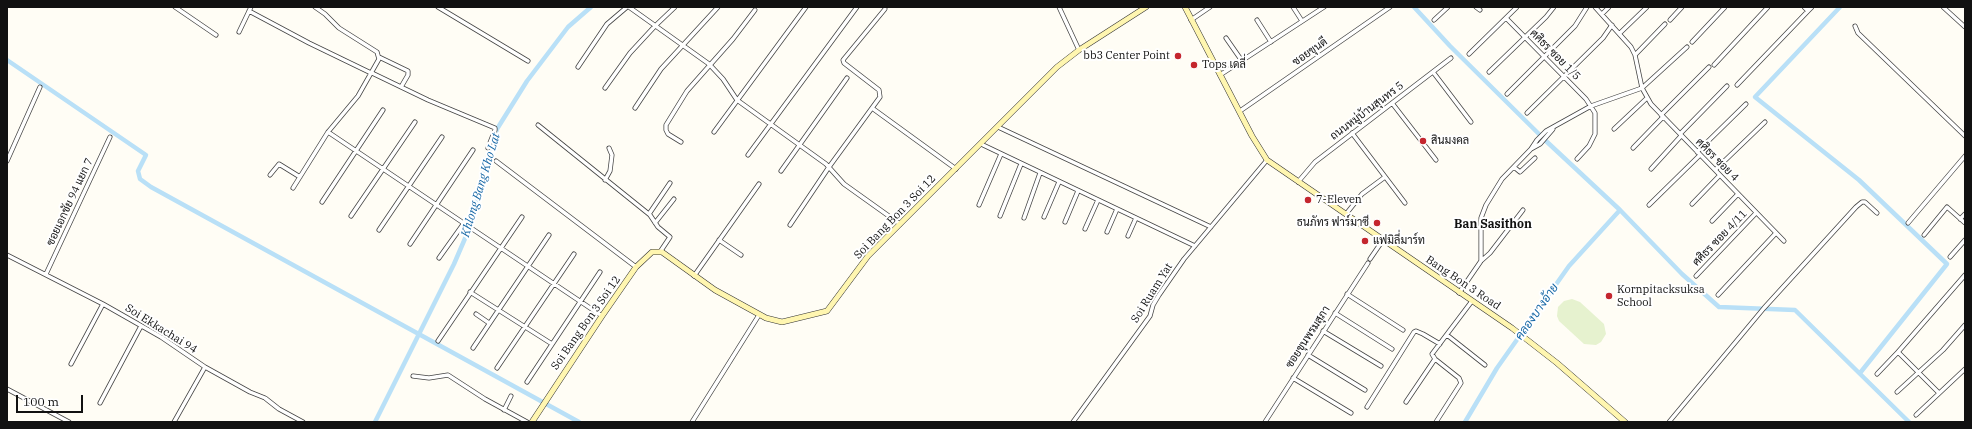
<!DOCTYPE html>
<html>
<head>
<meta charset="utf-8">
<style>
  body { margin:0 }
  #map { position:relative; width:1972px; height:429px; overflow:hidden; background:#fffdf5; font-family:"IBM Plex Serif",serif }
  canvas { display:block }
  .frame { position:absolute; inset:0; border:8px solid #111; pointer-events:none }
  .scale { position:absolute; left:16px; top:395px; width:67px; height:18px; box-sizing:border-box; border:2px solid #111; border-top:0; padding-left:5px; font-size:12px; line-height:14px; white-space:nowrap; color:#111; -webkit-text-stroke:3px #fff; paint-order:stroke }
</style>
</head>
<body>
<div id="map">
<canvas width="1972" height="429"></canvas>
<div class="frame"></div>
<div class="scale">100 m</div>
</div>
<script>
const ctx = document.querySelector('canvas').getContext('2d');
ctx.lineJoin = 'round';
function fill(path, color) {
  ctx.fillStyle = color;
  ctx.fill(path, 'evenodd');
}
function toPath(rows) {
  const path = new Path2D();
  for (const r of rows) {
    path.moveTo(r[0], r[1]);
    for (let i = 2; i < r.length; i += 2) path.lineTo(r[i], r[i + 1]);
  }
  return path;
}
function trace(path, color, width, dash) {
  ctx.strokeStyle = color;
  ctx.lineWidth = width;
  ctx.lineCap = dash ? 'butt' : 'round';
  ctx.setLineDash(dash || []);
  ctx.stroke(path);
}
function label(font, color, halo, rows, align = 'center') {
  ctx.font = font + ' "IBM Plex Serif",Sarabun,serif';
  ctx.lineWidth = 4;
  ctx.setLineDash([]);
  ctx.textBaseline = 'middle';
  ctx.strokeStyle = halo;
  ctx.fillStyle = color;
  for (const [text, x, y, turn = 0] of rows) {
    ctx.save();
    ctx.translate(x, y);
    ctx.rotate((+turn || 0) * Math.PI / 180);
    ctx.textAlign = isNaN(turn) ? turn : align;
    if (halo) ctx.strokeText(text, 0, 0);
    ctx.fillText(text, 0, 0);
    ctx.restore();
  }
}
fill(toPath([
  [1572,299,1580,302,1604,324,1606,334,1601,342,1596,345,1584,344,1559,321,1557,316,1558,307,1564,301]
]), '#e6f2cf');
trace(toPath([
  [1414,7,1450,46,1546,141,1620,210,1682,274,1719,307,1795,310,1909,422],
  [1840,7,1755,97,1859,180,1947,264,1860,373],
  [7,60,146,155,138,171,140,179,151,187,579,422],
  [375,422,454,264,473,220,483,172,497,129,527,81,568,27,591,7],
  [1465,422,1497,368,1569,266,1620,210]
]), '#b9e0f7', 4.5);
const street = toPath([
  [175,7,216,35],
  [438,7,528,61],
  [629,7,709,64,723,79,737,100,826,164,844,184,900,224],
  [1059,7,1079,50],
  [1293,7,1302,21],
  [1476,7,1480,10],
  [1595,7,1631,47,1635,55,1642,88,1651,104,1784,241],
  [1804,7,1808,11,1812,7],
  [1943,7,1965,27],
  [249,11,309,43,371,73],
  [1602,14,1609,7],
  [1506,18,1586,99,1595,113,1595,134,1589,146,1577,159],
  [1191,20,1210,7],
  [1257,20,1271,42],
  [1434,20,1448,7],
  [1670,20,1682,7],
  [1855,26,1858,33,1965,136],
  [239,32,251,7],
  [1620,33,1647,7],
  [1226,38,1242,61],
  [1692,42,1725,7],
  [1469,54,1517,7],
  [1635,55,1665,24],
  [379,57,408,71,408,75,401,87],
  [1714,65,1768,7],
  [578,67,607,24,627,7],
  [1433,72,1471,122],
  [1489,72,1546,17,1554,7],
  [372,73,428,100,495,128,495,130,488,148],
  [1220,75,1324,7],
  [1737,85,1808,11],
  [605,88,630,53,655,26,675,7],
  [1507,94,1575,26,1587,7],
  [1392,103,1436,160],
  [635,108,661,69,718,7],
  [872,108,956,169],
  [1240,111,1390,7],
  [1527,113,1603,38,1612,25],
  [1661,115,1709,67],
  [538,125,650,215,658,227,670,237,660,252],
  [998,127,1211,227],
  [1614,129,1647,98],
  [328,132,602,316],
  [714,132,806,7],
  [1352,133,1405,203],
  [1680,134,1727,86],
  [681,142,668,134,666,130,666,125,687,91,733,39,755,10],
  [981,144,1195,246],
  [1633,148,1663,117],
  [1531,149,1540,144,1553,129],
  [1697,152,1746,104],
  [748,155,857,7],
  [7,161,40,87],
  [496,161,636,267],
  [1514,167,1520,172,1535,158],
  [1651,169,1681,136],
  [1715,170,1765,122],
  [781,171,847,78],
  [270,175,279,164,300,177],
  [605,180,610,171,612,155,609,148],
  [1298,182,1315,162,1451,58],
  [293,188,328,132,358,96,379,59,377,52,339,28,325,14,315,7],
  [322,202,383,110],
  [1692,204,1720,175],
  [979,205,1001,154],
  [1649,205,1700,155],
  [649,214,670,183],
  [1346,214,1362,194,1385,177],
  [351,216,415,122],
  [1000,216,1021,164],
  [1044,217,1059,182],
  [1024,218,1040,173],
  [1960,219,1965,214],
  [1712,221,1738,194],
  [1065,222,1078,191],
  [655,223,674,199],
  [1908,223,1965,156],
  [790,225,829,167,880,97,879,90,844,63,843,60,885,9],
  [1085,229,1098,200],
  [379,230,442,137],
  [1107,232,1117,209],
  [1924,235,1947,207,1965,223],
  [1128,236,1136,218],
  [719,240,741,255],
  [410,244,473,150],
  [7,255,103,304,161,337,205,367,250,392,265,398,279,409,303,422],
  [1950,257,1965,240],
  [439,258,464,223],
  [1370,259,1383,240],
  [1481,261,1481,218,1486,205,1502,179,1531,149,1537,140,1546,131,1591,106,1642,88,1687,47],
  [46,274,110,137],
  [694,276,759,184],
  [1696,276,1756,213],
  [470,292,552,344],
  [1459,293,1481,261,1490,253,1523,210],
  [1347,294,1403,330],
  [1718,295,1776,233],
  [1335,313,1392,349],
  [476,314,489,323],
  [1323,331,1381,366],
  [1447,335,1485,365],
  [438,341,522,217],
  [473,348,549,235],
  [1898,352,1939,393],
  [1308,355,1365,390],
  [71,364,103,304],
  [497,368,574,254],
  [1877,374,1898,352,1965,275],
  [413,376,429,378,448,375,485,399,527,422],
  [1293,378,1351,413],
  [527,382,600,272],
  [7,389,69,422],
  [1897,392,1943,350,1965,325],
  [1406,402,1435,359],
  [100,403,141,326],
  [1367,407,1414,332,1416,331,1423,334,1440,344],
  [504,410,511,396],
  [1916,415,1965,369],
  [174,422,205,367],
  [692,422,759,315],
  [1073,422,1150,316,1153,305,1159,295,1184,259,1267,160],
  [1265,422,1368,263],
  [1436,422,1461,383,1459,378,1435,359,1432,354,1472,301],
  [1669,422,1764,308,1856,207,1862,202,1865,202,1877,213]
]);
const secondary = toPath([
  [1185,7,1252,136,1267,160,1512,328,1557,363,1625,422],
  [532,422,602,316,636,267,652,252,662,252,715,290,766,318,782,322,827,311,868,256,1057,67,1079,50,1146,7]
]);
trace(street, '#444', 5);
trace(secondary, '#333', 6);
trace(street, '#fff', 3.5);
trace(secondary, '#fff6b0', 5);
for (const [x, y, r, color] of [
  [1178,56,4,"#c4262e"],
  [1194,65,4,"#c4262e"],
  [1423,141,4,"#c4262e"],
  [1308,200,4,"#c4262e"],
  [1377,223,4,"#c4262e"],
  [1365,241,4,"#c4262e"],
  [1609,296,4,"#c4262e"]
]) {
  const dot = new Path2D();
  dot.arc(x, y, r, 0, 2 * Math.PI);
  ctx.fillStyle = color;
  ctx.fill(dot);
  trace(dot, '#fff', 1.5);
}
label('11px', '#111', '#fff', [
  ["ซอยขุนดี",1310,52,-35],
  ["ศศิธร ซอย 1/5",1555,55,45],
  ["ถนนหมู่บ้านสุนทร 5",1367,111,-37],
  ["ศศิธร ซอย 4",1717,160,45],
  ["ซอยเอกชัย 94 แยก 7",70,202,-65],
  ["Soi Bang Bon 3 Soi 12",895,217,-46],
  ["ศศิธร ซอย 4/11",1720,238,-46],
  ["Bang Bon 3 Road",1463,283,34],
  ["Soi Ruam Yat",1152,293,-58],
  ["Soi Bang Bon 3 Soi 12",586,323,-55],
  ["Soi Ekkachai 94",161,329,32],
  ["ซอยขุนพรมสุภา",1308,337,-57]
]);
label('11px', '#111', '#fff', [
  ["bb3 Center Point",1170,56,"right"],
  ["Tops เดลี่",1202,65],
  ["สินมงคล",1431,141],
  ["7-Eleven",1316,200],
  ["ธนภัทร ฟาร์มาซี",1369,223,"right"],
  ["แฟมิลี่มาร์ท",1373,241],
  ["Kornpitacksuksa",1617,290],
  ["School",1617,303]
], 'left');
label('italic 12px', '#1768a6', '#fff', [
  ["Khlong Bang Kho Lat",481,185,-73],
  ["คลองบางอ้าย",1537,312,-55]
]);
label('bold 12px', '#111', '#fff', [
  ["Ban Sasithon",1493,225]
]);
</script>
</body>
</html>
